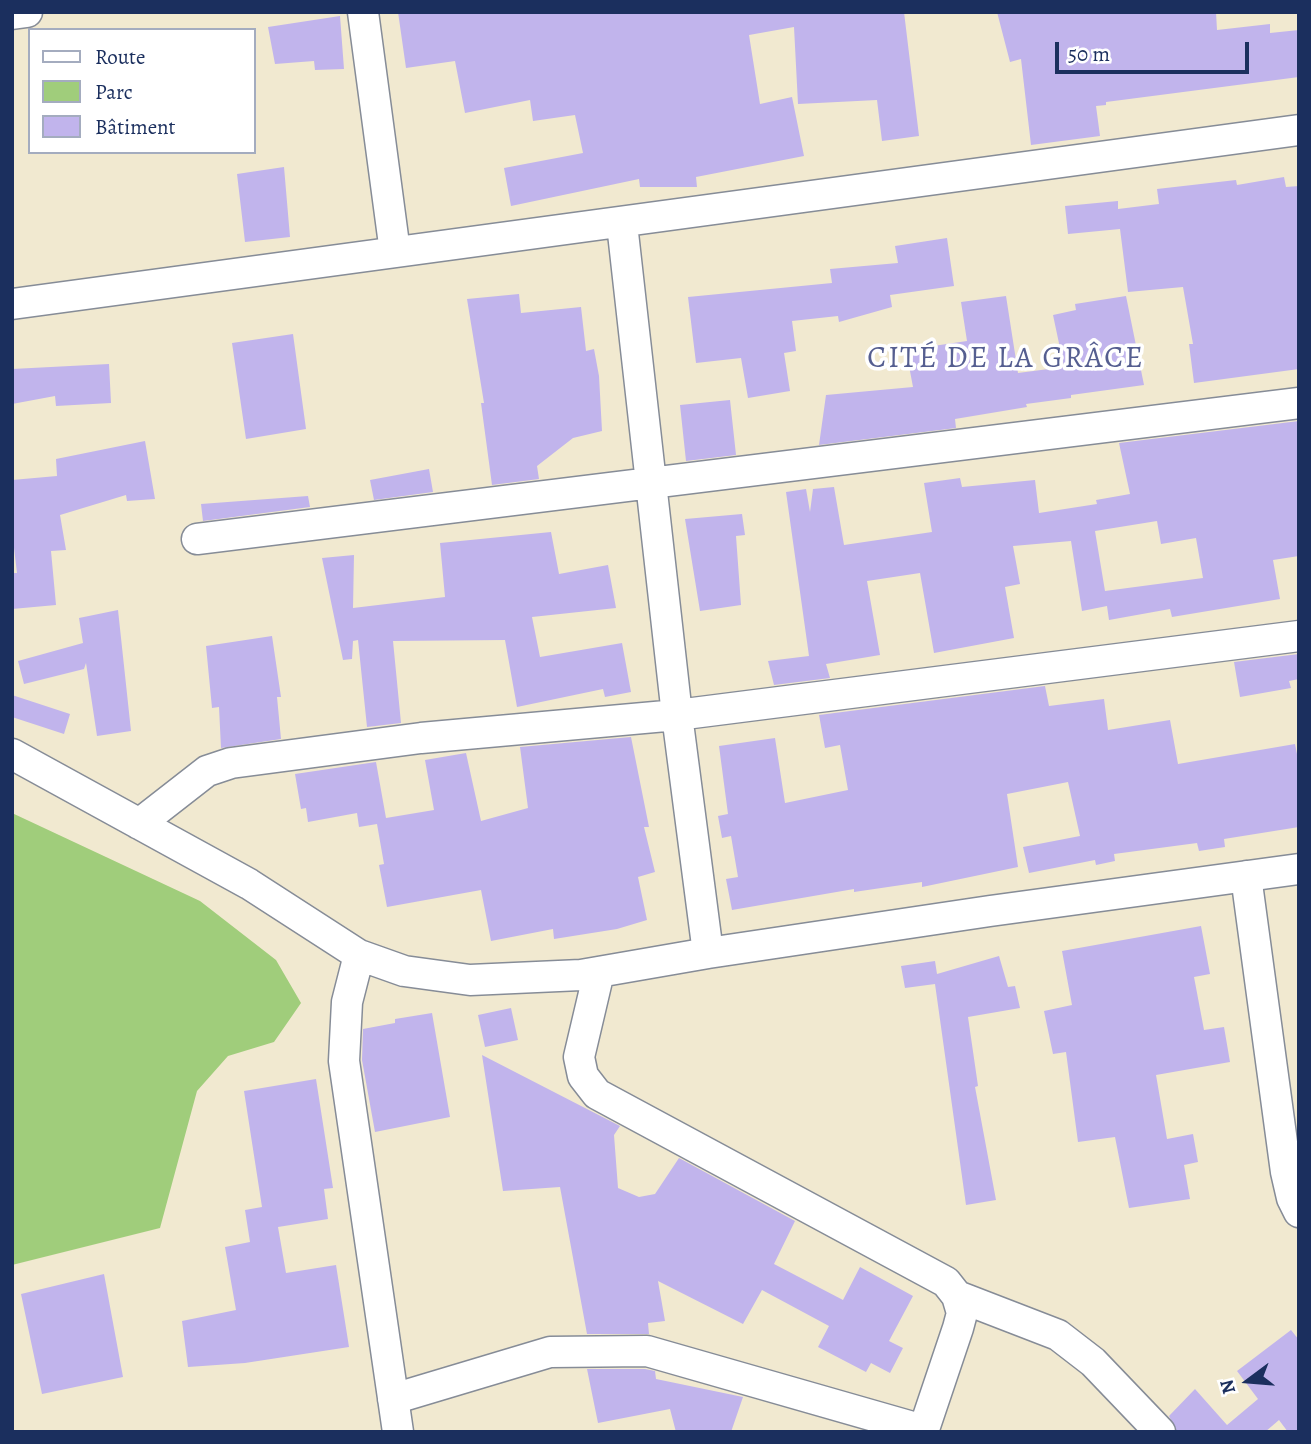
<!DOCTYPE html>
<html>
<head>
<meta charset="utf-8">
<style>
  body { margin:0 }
  #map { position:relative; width:1311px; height:1444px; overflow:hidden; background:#f1e9d0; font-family:Alegreya,serif }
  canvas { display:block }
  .frame { position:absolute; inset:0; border:14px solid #1b2f5e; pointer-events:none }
  .legend { position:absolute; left:28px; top:28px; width:228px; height:126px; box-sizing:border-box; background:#fff; border:2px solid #a4acbf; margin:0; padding:9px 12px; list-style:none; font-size:21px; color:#1b2f5e }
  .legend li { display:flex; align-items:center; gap:14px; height:35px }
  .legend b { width:35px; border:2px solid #a4acbf }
  .north { position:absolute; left:1213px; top:1346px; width:70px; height:70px; -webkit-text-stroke:5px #fff; paint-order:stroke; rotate:254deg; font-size:19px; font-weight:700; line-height:28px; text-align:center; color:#1b2f5e }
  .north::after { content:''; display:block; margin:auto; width:24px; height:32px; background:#1b2f5e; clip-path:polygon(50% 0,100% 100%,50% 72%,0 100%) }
  .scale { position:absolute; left:1055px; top:42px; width:194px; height:32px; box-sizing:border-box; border:4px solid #1b2f5e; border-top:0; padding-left:9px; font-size:21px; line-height:24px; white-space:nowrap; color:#1b2f5e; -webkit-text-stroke:5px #fff; paint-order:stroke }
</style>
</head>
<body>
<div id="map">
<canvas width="1311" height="1444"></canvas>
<div class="frame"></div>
<ul class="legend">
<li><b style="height:9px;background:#fff"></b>Route</li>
<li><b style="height:19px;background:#a0cd7b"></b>Parc</li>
<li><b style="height:19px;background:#c1b4ec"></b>Bâtiment</li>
</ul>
<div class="north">N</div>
<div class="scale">50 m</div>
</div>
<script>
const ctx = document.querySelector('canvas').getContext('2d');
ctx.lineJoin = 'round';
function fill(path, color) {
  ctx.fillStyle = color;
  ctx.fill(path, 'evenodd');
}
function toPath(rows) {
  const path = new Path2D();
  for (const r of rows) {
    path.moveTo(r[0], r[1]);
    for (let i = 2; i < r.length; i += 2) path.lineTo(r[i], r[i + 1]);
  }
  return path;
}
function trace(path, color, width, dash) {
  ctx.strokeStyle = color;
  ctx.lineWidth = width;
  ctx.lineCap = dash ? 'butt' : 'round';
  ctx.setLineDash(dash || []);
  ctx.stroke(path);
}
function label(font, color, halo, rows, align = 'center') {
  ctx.font = font + ' Alegreya,serif';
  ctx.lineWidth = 7;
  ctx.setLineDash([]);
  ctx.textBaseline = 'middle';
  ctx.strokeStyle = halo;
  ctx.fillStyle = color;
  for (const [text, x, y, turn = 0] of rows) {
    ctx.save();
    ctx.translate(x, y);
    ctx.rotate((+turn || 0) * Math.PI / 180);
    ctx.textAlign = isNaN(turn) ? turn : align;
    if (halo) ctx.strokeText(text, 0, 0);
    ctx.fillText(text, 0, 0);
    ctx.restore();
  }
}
fill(toPath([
  [12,813,200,901,276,960,301,1003,274,1042,228,1056,197,1091,160,1228,12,1265]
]), '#a0cd7b');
fill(toPath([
  [398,12,904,12,919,136,882,141,877,100,798,104,794,27,749,35,760,104,792,97,804,156,696,177,697,187,640,187,639,179,511,206,504,168,583,153,575,115,533,121,530,100,465,113,455,61,406,68],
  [997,12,1216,12,1217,30,1270,24,1270,33,1299,30,1299,77,1106,102,1106,105,1096,106,1100,136,1031,145,1021,59,1010,62],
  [340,16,344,69,315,70,314,61,275,64,268,27],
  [284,167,290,237,245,242,237,174],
  [1284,177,1286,187,1299,186,1299,369,1194,383,1189,344,1193,344,1183,287,1128,292,1120,229,1068,234,1065,206,1118,201,1118,209,1159,204,1157,189,1236,180,1237,185],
  [947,238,954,286,890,295,892,307,839,322,838,316,792,321,796,351,784,353,790,391,748,398,741,358,696,363,688,297,832,283,830,269,898,263,895,246],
  [519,294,521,313,581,307,586,351,594,349,599,376,602,431,573,438,537,466,539,479,492,485,481,403,484,403,467,299],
  [1006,296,1018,373,1064,367,1053,315,1076,310,1075,304,1126,296,1144,385,1071,395,1071,398,1026,404,1027,407,955,419,956,428,819,445,826,395,913,387,906,350,967,341,961,302],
  [293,334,306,429,246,439,232,343],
  [109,364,111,403,56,406,55,396,12,404,12,369],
  [730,400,736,455,686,461,680,405],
  [1299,421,1299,556,1273,560,1280,599,1172,617,1170,609,1109,620,1107,606,1082,611,1071,541,1013,546,1020,584,1005,587,1014,638,934,653,920,573,867,581,880,655,826,664,830,678,774,685,768,661,809,656,786,492,806,489,810,512,813,489,834,487,844,545,932,532,924,483,960,478,962,487,1035,480,1039,513,1097,504,1096,500,1130,494,1119,443],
  [1157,521,1161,544,1196,538,1203,578,1105,591,1095,531],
  [145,441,155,499,127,501,126,495,60,515,66,550,51,551,56,605,12,609,12,573,17,573,12,531,12,480,57,476,56,459],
  [429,469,433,492,374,500,370,480],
  [308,496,310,507,203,521,201,504],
  [742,514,745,535,736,536,741,605,700,611,685,519],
  [551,532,559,574,608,565,616,608,532,617,540,657,622,643,631,692,605,697,603,689,517,707,505,640,393,641,401,723,367,727,358,640,353,641,352,659,343,660,322,558,354,555,353,608,445,597,440,543],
  [118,610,131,731,97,736,86,663,84,669,24,684,18,661,83,643,79,618],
  [272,636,281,697,277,697,281,739,221,748,219,707,212,708,206,646],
  [1299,654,1299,679,1289,681,1291,688,1240,697,1234,662],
  [1045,686,1049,706,1104,699,1108,730,1170,720,1178,764,1295,744,1299,764,1299,827,1224,839,1225,847,1199,851,1197,843,1114,854,1115,861,1096,865,1095,860,1029,873,1023,847,1080,836,1068,782,1007,794,1018,867,922,887,922,882,854,892,854,889,732,910,726,879,738,877,731,836,722,838,718,816,728,814,719,746,775,738,785,803,848,790,840,745,825,748,819,715],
  [12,695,70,714,64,734,12,717],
  [631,737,649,827,644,827,655,872,638,877,647,920,617,929,554,939,553,929,491,941,481,890,387,907,379,865,384,864,377,824,359,827,357,813,308,822,306,808,301,809,295,774,376,762,386,818,434,810,425,760,466,753,481,821,528,808,520,747],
  [1201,926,1210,974,1194,977,1204,1030,1224,1027,1230,1062,1156,1075,1167,1139,1193,1134,1198,1162,1184,1165,1190,1199,1129,1208,1115,1137,1078,1142,1066,1052,1053,1054,1044,1011,1072,1005,1062,951],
  [999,956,1008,987,1015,986,1020,1008,968,1017,978,1086,975,1087,996,1200,966,1205,935,984,905,988,901,966,935,961,937,974],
  [511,1008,518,1040,485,1047,478,1015],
  [432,1013,450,1117,375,1132,362,1060,363,1029,395,1023,395,1019],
  [482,1055,620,1126,614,1135,618,1188,639,1197,655,1194,679,1158,795,1221,774,1264,843,1300,860,1267,913,1296,889,1341,903,1348,890,1373,871,1363,866,1372,818,1347,829,1326,762,1290,743,1324,658,1281,665,1321,648,1323,649,1334,587,1334,560,1187,503,1191],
  [316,1079,333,1188,324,1189,328,1219,278,1227,286,1273,336,1265,349,1347,245,1363,188,1367,182,1321,236,1310,225,1247,250,1242,245,1210,262,1207,244,1091],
  [104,1274,123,1377,42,1394,21,1294],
  [1291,1330,1299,1340,1299,1432,1288,1432,1279,1420,1265,1432,1177,1432,1169,1416,1195,1389,1227,1425,1258,1399,1237,1371],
  [587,1369,645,1369,655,1371,656,1379,743,1397,731,1432,676,1432,670,1409,598,1423]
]), '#c1b4ec');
const street = toPath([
  [363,12,395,252],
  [12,14,27,12],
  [622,224,677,715,708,953],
  [12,304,1299,130],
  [197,539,1299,403],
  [12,754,249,884,359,955,404,971,470,980,581,975,708,953,990,911,1299,869],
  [139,824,207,771,231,763,421,738,677,715,1299,636],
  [1246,876,1286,1172,1292,1198,1299,1212],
  [359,955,347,1002,344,1061,398,1432],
  [599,972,579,1057,583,1076,597,1094,946,1282,957,1296,962,1313,958,1328,923,1432],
  [957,1296,1058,1335,1093,1362,1160,1432],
  [393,1399,550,1352,647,1351,923,1430]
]);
trace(street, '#868c97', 33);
trace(street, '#fff', 30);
ctx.letterSpacing = '2px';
label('30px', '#555e90', '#fff', [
  ["CITÉ DE LA GRÂCE",1006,360]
]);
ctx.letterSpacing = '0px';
</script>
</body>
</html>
